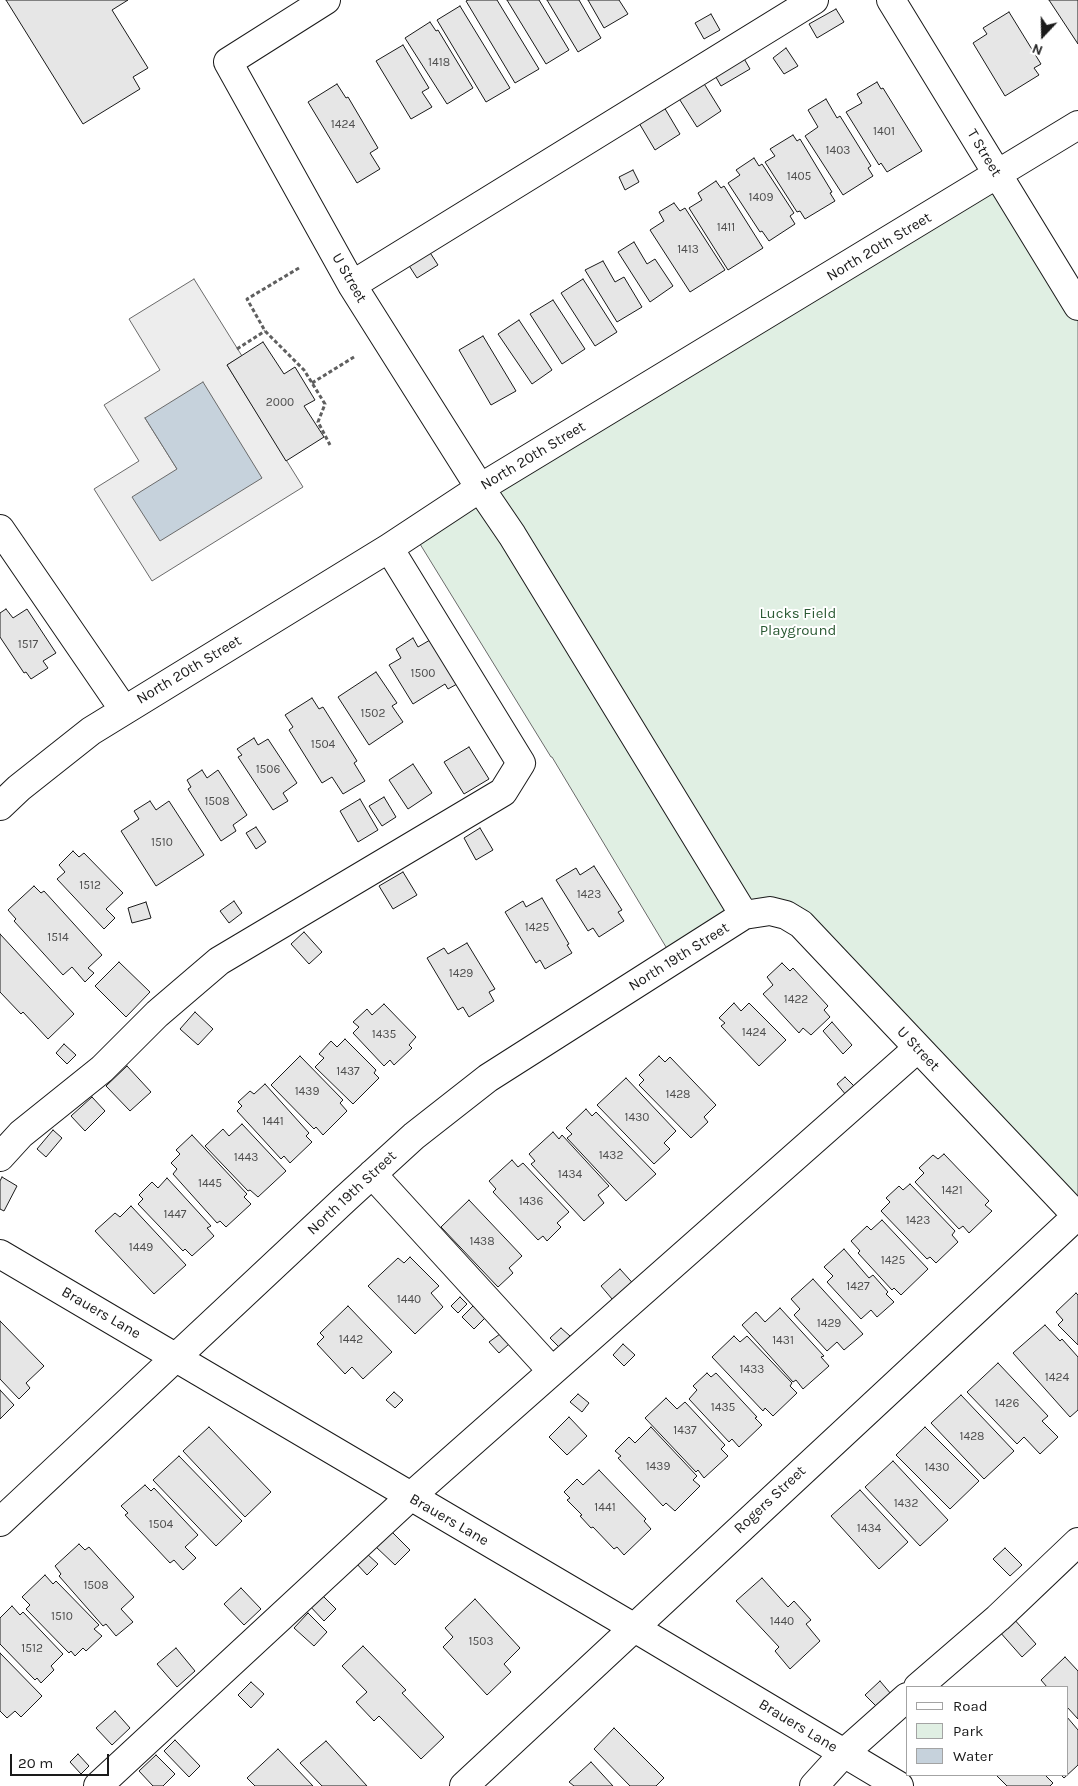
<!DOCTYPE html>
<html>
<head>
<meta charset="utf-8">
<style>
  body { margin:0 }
  #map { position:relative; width:1078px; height:1786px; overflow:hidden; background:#fff; font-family:Karla,sans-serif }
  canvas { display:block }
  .legend { position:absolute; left:906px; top:1686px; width:162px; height:90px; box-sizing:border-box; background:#fff; border:1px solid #a3a3a3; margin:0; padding:6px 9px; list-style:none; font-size:15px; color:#1a1a1a }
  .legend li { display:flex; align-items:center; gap:10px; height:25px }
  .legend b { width:25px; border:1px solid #a3a3a3 }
  .north { position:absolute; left:1018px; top:10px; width:50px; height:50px; -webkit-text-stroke:4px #fff; paint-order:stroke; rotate:201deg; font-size:14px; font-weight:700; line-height:20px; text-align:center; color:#1a1a1a }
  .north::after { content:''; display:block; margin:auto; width:18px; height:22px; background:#1a1a1a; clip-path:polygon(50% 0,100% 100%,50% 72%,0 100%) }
  .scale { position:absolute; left:10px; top:1754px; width:99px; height:22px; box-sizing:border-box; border:2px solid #1a1a1a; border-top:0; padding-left:6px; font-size:15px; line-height:18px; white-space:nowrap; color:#1a1a1a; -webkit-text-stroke:4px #fff; paint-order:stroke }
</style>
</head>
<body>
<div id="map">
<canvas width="1078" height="1786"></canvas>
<ul class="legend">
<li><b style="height:6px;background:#fff"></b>Road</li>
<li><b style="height:14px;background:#e0efe3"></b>Park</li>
<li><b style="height:14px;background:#c6d2dc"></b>Water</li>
</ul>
<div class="north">N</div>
<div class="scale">20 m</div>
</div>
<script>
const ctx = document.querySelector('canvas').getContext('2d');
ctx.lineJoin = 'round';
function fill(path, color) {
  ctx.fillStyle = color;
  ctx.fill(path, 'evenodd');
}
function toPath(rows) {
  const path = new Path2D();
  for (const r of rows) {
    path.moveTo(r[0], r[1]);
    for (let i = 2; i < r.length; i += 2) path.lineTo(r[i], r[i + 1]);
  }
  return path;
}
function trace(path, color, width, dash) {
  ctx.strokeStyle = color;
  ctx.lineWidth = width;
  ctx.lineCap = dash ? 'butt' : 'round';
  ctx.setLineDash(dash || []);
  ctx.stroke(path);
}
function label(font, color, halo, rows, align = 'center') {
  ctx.font = font + ' Karla,sans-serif';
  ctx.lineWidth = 4;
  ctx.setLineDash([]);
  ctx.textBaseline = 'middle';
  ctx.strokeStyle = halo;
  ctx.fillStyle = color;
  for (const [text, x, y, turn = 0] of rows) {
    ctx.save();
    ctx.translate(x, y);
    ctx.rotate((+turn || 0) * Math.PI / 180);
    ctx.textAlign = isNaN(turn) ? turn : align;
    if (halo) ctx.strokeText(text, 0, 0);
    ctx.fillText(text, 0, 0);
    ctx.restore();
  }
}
const green = toPath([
  [998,173,1078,302,1078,1214,783,907,675,962,552,757,551,757,412,531,998,173]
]);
fill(green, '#e0efe3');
trace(green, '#6a6a6a', 1);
const parking = toPath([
  [194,279,242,356,227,365,303,487,152,581,94,489,139,461,104,405,160,370,129,319,194,279],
  [145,418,262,478,177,469,145,418]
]);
fill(parking, '#ededed');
trace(parking, '#6a6a6a', 1);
const water = toPath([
  [203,382,262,478,160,541,132,497,177,469,145,418,203,382]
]);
fill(water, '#c6d2dc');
trace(water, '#6a6a6a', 1);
const building = toPath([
  [6,0,128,0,112,10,148,68,133,77,140,89,83,124,6,0],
  [468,0,497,0,539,69,515,83,466,1,468,0],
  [507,0,539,0,569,50,546,64,507,0],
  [547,0,579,0,601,38,578,52,547,0],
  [588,0,619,0,628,14,604,28,588,0],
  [1049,0,1078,0,1078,44,1049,0],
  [460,6,510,88,486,102,437,20,460,6],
  [836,9,844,22,817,38,809,24,836,9],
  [1009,12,1041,64,1034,68,1039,75,1005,96,973,43,987,34,983,28,1009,12],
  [711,14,720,30,704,39,695,23,711,14],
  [430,22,436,31,438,30,473,88,447,104,405,38,430,22],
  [403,45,429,88,422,92,432,107,411,119,376,61,403,45],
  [786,48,798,66,784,74,773,58,786,48],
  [742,55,750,69,721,86,713,72,742,55],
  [703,82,721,111,697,127,678,97,703,82],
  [877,82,881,89,883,88,922,151,887,172,881,163,879,165,846,112,862,103,857,94,877,82],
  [337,84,346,98,348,97,378,148,370,153,380,169,357,183,308,102,337,84],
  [826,99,837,118,840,116,871,166,868,168,873,176,843,195,805,136,818,127,808,110,826,99],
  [664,107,680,134,655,150,639,123,664,107],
  [793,135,797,141,800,139,832,192,830,193,835,201,805,219,800,211,797,212,765,162,775,156,770,149,793,135],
  [754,158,759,166,762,164,794,213,790,216,795,224,769,241,762,231,760,232,728,183,740,175,736,170,754,158],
  [633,170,639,182,625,190,619,177,633,170],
  [716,181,721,188,724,186,763,248,728,270,689,208,702,200,698,193,716,181],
  [674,203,680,211,685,208,725,270,690,292,650,230,664,221,659,212,674,203],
  [634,242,647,264,655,259,673,286,650,302,618,252,634,242],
  [429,251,438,265,417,278,408,264,429,251],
  [603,261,615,282,624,277,642,307,617,322,585,270,603,261],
  [583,279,617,332,595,346,561,293,583,279],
  [553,300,585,349,562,364,530,314,553,300],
  [519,320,552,370,532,384,498,334,519,320],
  [483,336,516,391,491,405,459,350,483,336],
  [263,342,284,374,295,367,315,400,304,406,324,437,286,461,227,365,263,342],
  [6,609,13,618,27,609,56,653,43,661,48,668,31,679,26,672,24,673,0,637,0,613,6,609],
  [413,638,418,647,430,640,457,684,448,689,445,684,413,704,389,665,401,658,396,649,413,638],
  [376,672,397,703,392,706,403,722,369,745,338,697,376,672],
  [312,698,319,709,323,707,357,761,354,763,365,781,343,794,332,777,322,783,289,730,293,727,285,715,312,698],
  [254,738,258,745,268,739,297,783,283,793,288,801,273,810,238,757,242,755,237,749,254,738],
  [469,747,489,779,464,794,444,762,469,747],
  [413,764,432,793,408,809,389,780,413,764],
  [202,770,207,778,218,770,247,815,233,825,236,831,221,841,188,789,191,787,187,780,202,770],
  [384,797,396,817,382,826,369,806,384,797],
  [360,799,378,830,358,842,340,811,360,799],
  [150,801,156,810,169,801,204,855,156,886,121,831,139,819,134,811,150,801],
  [256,827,266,842,256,849,246,833,256,827],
  [480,828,493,850,476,860,464,838,480,828],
  [73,851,79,857,84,853,123,893,106,909,115,918,104,929,57,879,65,872,59,865,73,851],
  [594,866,622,910,618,912,624,921,599,937,593,928,588,931,556,880,576,868,580,875,594,866],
  [403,872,417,895,393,909,379,886,403,872],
  [34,886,41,893,44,891,102,955,88,968,94,973,85,982,72,967,63,975,14,921,16,919,8,910,34,886],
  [542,898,569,944,567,945,572,953,545,969,540,960,536,963,505,912,523,901,526,907,542,898],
  [234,901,242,913,229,923,220,911,234,901],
  [146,902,151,918,132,923,128,908,146,902],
  [304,932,322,952,309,964,291,944,304,932],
  [0,934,74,1014,48,1039,23,1012,21,1014,0,992,0,934],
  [467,943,495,989,489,992,494,1001,469,1017,463,1007,458,1010,427,958,444,948,448,954,467,943],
  [119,962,150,992,126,1017,95,986,119,962],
  [782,963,790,971,793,968,828,1006,824,1010,830,1017,811,1035,803,1028,799,1033,763,994,773,985,767,977,782,963],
  [734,1003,741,1011,749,1003,786,1040,759,1066,721,1026,725,1023,719,1018,734,1003],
  [384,1004,416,1037,409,1045,412,1048,394,1065,390,1060,384,1066,353,1033,359,1027,353,1022,367,1009,372,1015,384,1004],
  [195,1012,213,1029,198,1045,180,1029,195,1012],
  [832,1022,852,1045,843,1054,823,1031,832,1022],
  [345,1039,376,1070,374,1073,379,1078,353,1104,315,1067,324,1058,319,1054,331,1041,337,1047,345,1039],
  [64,1044,76,1055,67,1064,56,1053,64,1044],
  [300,1056,343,1100,340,1103,347,1111,323,1135,316,1127,314,1129,271,1085,300,1056],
  [659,1056,665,1062,670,1057,716,1105,704,1117,708,1122,691,1138,639,1085,644,1080,639,1075,659,1056],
  [127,1066,151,1092,130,1111,106,1086,127,1066],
  [845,1077,855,1087,846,1095,837,1084,845,1077],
  [626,1078,676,1131,664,1143,670,1149,654,1164,597,1105,626,1078],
  [265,1084,309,1133,306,1136,312,1142,290,1163,284,1156,281,1159,237,1111,242,1106,238,1102,250,1091,254,1094,265,1084],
  [92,1097,105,1111,85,1131,71,1116,92,1097],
  [586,1109,592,1116,596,1112,656,1174,626,1201,567,1138,572,1134,566,1128,586,1109],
  [242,1124,286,1171,258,1197,250,1190,248,1191,205,1146,223,1129,229,1136,242,1124],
  [53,1130,62,1138,46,1157,37,1149,53,1130],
  [553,1132,559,1139,562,1135,609,1186,598,1195,604,1203,584,1221,531,1164,535,1161,529,1154,553,1132],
  [192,1135,247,1194,244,1197,251,1204,226,1227,220,1221,217,1223,173,1174,177,1169,171,1163,180,1154,176,1150,192,1135],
  [944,1154,989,1201,985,1205,992,1211,969,1233,963,1226,959,1229,915,1182,924,1173,919,1168,933,1155,938,1159,944,1154],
  [512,1160,518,1167,523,1163,569,1212,557,1223,561,1227,547,1241,543,1236,538,1240,493,1192,496,1189,489,1181,512,1160],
  [2,1177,17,1186,4,1211,0,1209,0,1181,2,1177],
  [167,1178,211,1226,207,1228,214,1236,192,1256,185,1249,183,1251,138,1204,143,1199,139,1195,152,1182,158,1188,167,1178],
  [910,1184,955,1231,952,1235,958,1242,936,1263,930,1257,927,1259,881,1211,890,1202,886,1198,899,1186,903,1190,910,1184],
  [469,1200,522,1256,509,1268,513,1273,498,1287,441,1227,469,1200],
  [131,1206,186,1265,154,1294,95,1231,115,1213,120,1217,131,1206],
  [882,1220,928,1269,901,1295,894,1288,892,1290,858,1253,860,1251,851,1241,867,1226,871,1230,882,1220],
  [844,1249,869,1278,873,1275,888,1292,886,1294,894,1302,877,1317,871,1310,861,1319,827,1282,833,1276,824,1267,844,1249],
  [410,1257,439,1286,431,1293,443,1307,415,1334,368,1286,398,1258,404,1263,410,1257],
  [620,1269,638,1289,618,1306,601,1286,620,1269],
  [813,1279,863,1334,844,1350,837,1342,827,1351,794,1315,800,1309,791,1299,813,1279],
  [1076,1293,1078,1295,1078,1345,1058,1325,1063,1320,1056,1312,1076,1293],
  [460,1297,467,1304,458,1313,451,1306,460,1297],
  [348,1306,392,1352,363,1379,352,1367,345,1374,317,1344,324,1337,320,1333,348,1306],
  [473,1306,485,1318,474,1329,462,1317,473,1306],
  [780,1308,824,1356,821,1357,829,1366,803,1389,796,1380,793,1382,742,1325,756,1312,765,1322,780,1308],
  [0,1321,44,1366,26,1383,30,1388,19,1399,0,1379,0,1321],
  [1045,1325,1060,1341,1062,1339,1078,1357,1078,1410,1070,1417,1013,1353,1045,1325],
  [561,1328,570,1336,559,1347,550,1338,561,1328],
  [500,1334,509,1344,499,1353,489,1342,500,1334],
  [734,1336,740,1342,747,1336,792,1383,790,1386,797,1393,773,1416,765,1408,763,1411,712,1357,734,1336],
  [623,1344,635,1355,624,1366,613,1355,623,1344],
  [998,1363,1048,1416,1042,1421,1058,1437,1040,1454,1024,1437,1017,1444,967,1392,998,1363],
  [707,1373,711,1377,716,1373,757,1417,755,1418,762,1425,739,1447,732,1439,729,1442,689,1399,697,1390,693,1386,707,1373],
  [0,1390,14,1405,0,1419,0,1390],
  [394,1392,403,1400,395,1408,386,1400,394,1392],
  [578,1394,589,1403,582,1412,570,1402,578,1394],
  [961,1395,1014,1451,984,1479,931,1423,961,1395],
  [666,1398,677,1409,685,1402,725,1445,721,1449,728,1456,704,1478,698,1470,696,1472,645,1418,666,1398],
  [569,1417,587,1436,567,1455,549,1437,569,1417],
  [209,1427,271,1492,245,1517,183,1451,209,1427],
  [651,1427,697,1476,693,1480,700,1486,675,1511,666,1503,663,1506,618,1458,621,1456,615,1451,629,1437,635,1443,651,1427],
  [925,1427,979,1481,950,1509,896,1455,925,1427],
  [179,1456,242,1521,216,1546,153,1480,179,1456],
  [893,1461,948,1520,920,1546,865,1487,893,1461],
  [599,1470,646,1519,644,1521,651,1529,624,1555,617,1547,614,1549,593,1527,591,1528,580,1516,582,1515,567,1500,570,1498,564,1492,577,1479,583,1485,599,1470],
  [145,1485,151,1491,154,1488,198,1535,185,1547,196,1558,183,1570,174,1560,170,1563,125,1515,128,1513,121,1506,145,1485],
  [860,1490,908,1542,879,1569,831,1516,860,1490],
  [390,1530,410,1550,395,1565,375,1546,390,1530],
  [79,1544,85,1550,89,1547,134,1597,121,1609,133,1622,116,1636,106,1624,103,1626,59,1576,61,1574,55,1566,79,1544],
  [1005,1548,1022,1565,1010,1576,993,1559,1005,1548],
  [366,1553,378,1564,367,1575,356,1563,366,1553],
  [45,1575,53,1584,56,1581,99,1625,94,1629,102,1636,86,1651,83,1648,75,1656,71,1651,69,1653,26,1609,30,1605,22,1597,45,1575],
  [762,1578,788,1607,794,1601,811,1620,806,1624,820,1641,790,1669,775,1651,779,1647,736,1601,762,1578],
  [241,1588,261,1609,244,1625,224,1604,241,1588],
  [320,1593,336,1609,324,1621,308,1604,320,1593],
  [475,1599,520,1648,504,1664,511,1672,487,1695,443,1647,453,1637,445,1628,475,1599],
  [12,1606,20,1615,23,1612,63,1654,51,1666,54,1670,41,1683,37,1678,35,1680,0,1644,0,1618,12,1606],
  [308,1613,327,1632,314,1646,294,1628,308,1613],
  [1013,1618,1036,1644,1022,1657,999,1631,1013,1618],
  [363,1646,406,1690,402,1693,444,1737,421,1759,379,1716,374,1721,356,1702,367,1692,342,1666,363,1646],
  [176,1648,195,1671,177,1687,157,1664,176,1648],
  [0,1653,42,1696,21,1717,15,1711,7,1718,0,1711,0,1653],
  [1065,1657,1078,1671,1078,1719,1067,1707,1067,1687,1047,1687,1041,1680,1065,1657],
  [880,1681,891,1694,877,1707,865,1695,880,1681],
  [251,1682,264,1694,251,1708,238,1695,251,1682],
  [115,1711,130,1728,112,1745,96,1728,115,1711],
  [1067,1717,1078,1730,1078,1765,1064,1778,1061,1775,1067,1775,1067,1717],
  [614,1728,664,1778,656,1786,630,1786,594,1749,614,1728],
  [175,1740,200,1766,189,1777,164,1751,175,1740],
  [326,1741,367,1786,322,1786,300,1763,326,1741],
  [278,1749,313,1786,255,1786,247,1778,278,1749],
  [78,1754,89,1766,81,1774,70,1762,78,1754],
  [156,1755,175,1774,163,1786,153,1786,139,1771,156,1755],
  [591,1762,613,1786,574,1786,569,1782,591,1762],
  [996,1775,1045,1775,1053,1783,1050,1786,1007,1786,996,1775]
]);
fill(building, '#e6e6e6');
trace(building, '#1a1a1a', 1);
const minor = toPath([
  [326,0,228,62,352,285,480,488,512,535,744,915],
  [891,0,1078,306],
  [352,285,814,0],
  [0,529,124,710],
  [0,806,19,788,91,731,389,548,480,488,1078,125],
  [0,1157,21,1134,102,1069,157,1014,219,961,503,792,521,763,389,548],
  [372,1174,552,1371],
  [0,1254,633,1627,899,1786],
  [0,1522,345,1199,414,1136,488,1078,744,915,770,911,786,915,801,924,1077,1216],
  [918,1687,998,1618,1078,1542],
  [98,1786,410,1497,918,1048],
  [464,1786,1078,1215],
  [814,1786,844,1753,907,1697]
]);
trace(minor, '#1a1a1a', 30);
trace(toPath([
  [299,268,247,299,265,331,304,370,325,404,318,422,330,445],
  [237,349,265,331],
  [312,383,354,357]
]), '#5f5f5f', 3, [4, 2.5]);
trace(minor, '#fff', 28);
label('12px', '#4d4d4d', null, [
  ["1418",439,63],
  ["1424",343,125],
  ["1401",884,132],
  ["1403",838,151],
  ["1405",799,177],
  ["1409",761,198],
  ["1411",726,228],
  ["1413",688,250],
  ["2000",280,403],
  ["1517",28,645],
  ["1500",423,674],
  ["1502",373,714],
  ["1504",323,745],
  ["1506",268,770],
  ["1508",217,802],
  ["1510",162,843],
  ["1512",90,886],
  ["1423",589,895],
  ["1425",537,928],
  ["1514",58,938],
  ["1429",461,974],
  ["1422",796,1000],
  ["1424",754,1033],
  ["1435",384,1035],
  ["1437",348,1072],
  ["1439",307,1092],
  ["1428",678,1095],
  ["1430",637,1118],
  ["1441",273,1122],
  ["1432",611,1156],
  ["1443",246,1158],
  ["1434",570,1175],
  ["1445",210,1184],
  ["1421",952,1191],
  ["1436",531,1202],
  ["1447",175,1215],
  ["1423",918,1221],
  ["1438",482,1242],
  ["1449",141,1248],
  ["1425",893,1261],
  ["1427",858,1287],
  ["1440",409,1300],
  ["1429",829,1324],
  ["1442",351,1340],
  ["1431",783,1341],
  ["1433",752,1370],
  ["1424",1057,1378],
  ["1426",1007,1404],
  ["1435",723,1408],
  ["1437",685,1431],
  ["1428",972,1437],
  ["1439",658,1467],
  ["1430",937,1468],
  ["1432",906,1504],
  ["1441",605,1508],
  ["1504",161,1525],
  ["1434",869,1529],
  ["1508",96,1586],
  ["1510",62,1617],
  ["1440",782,1622],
  ["1503",481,1642],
  ["1512",32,1649]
]);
label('15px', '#1a1a1a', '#fff', [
  ["T Street",984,153,59],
  ["North 20th Street",879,247,-31],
  ["U Street",349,278,60],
  ["North 20th Street",533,456,-31],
  ["North 20th Street",189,670,-31],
  ["North 19th Street",679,957,-32],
  ["U Street",918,1049,47],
  ["North 19th Street",352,1193,-43],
  ["Brauers Lane",101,1313,30],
  ["Rogers Street",770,1500,-43],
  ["Brauers Lane",449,1520,30],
  ["Brauers Lane",798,1726,31]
]);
label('15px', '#2b5a34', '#fff', [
  ["Lucks Field",798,614],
  ["Playground",798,631]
]);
</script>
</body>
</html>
